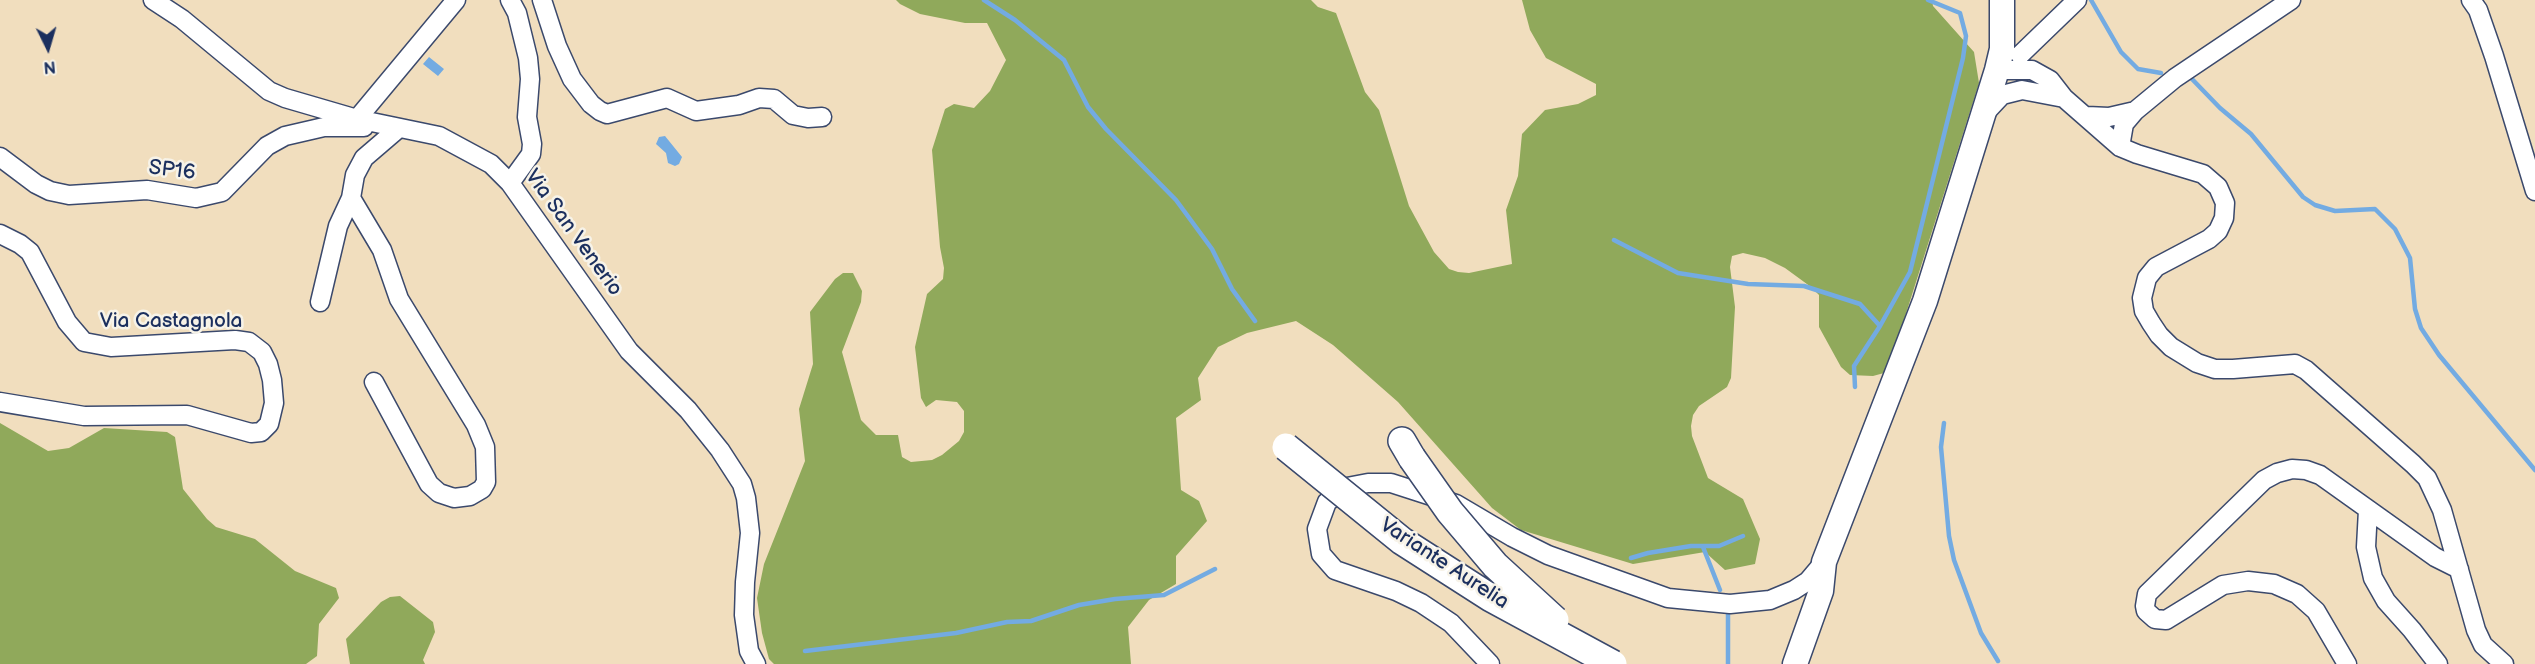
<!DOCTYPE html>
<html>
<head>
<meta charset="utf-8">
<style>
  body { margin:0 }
  #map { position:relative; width:2535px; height:664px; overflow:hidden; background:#f1debe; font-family:"Balsamiq Sans",sans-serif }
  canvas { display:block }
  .north { position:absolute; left:18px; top:18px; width:60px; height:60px; -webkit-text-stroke:4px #f7f3e8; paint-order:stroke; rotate:175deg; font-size:16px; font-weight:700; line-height:24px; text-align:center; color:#1b2f5e }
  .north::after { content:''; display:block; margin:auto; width:21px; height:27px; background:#1b2f5e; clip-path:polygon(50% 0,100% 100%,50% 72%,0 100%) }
</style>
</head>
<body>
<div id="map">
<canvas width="2535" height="664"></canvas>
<div class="north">N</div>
</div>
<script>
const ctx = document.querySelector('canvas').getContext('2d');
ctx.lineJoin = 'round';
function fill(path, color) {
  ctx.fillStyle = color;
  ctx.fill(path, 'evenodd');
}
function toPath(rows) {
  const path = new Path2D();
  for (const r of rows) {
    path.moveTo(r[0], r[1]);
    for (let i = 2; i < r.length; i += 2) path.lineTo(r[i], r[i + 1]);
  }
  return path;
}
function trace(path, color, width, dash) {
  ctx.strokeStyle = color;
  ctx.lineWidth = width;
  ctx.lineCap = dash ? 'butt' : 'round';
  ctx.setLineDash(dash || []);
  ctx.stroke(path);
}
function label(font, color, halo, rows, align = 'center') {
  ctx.font = font + ' "Balsamiq Sans",sans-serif';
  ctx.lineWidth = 5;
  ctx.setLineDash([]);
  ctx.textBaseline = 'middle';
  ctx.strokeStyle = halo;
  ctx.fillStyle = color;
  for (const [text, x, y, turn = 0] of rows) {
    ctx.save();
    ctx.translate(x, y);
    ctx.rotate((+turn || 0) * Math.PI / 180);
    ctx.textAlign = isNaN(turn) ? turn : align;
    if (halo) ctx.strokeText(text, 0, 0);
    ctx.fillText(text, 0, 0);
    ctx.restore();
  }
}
fill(toPath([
  [896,0,1311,0,1318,7,1336,13,1365,92,1379,110,1409,206,1434,252,1449,269,1458,272,1469,273,1512,264,1506,210,1518,176,1522,134,1545,110,1578,104,1596,95,1596,84,1546,58,1530,30,1522,0,1932,0,1933,6,1974,52,1979,83,1890,364,1884,373,1873,376,1850,375,1841,367,1819,327,1819,295,1811,287,1785,268,1765,258,1743,253,1732,256,1730,267,1735,307,1731,378,1727,387,1699,406,1693,415,1691,426,1692,436,1708,478,1743,499,1760,539,1755,564,1725,570,1705,552,1633,564,1521,530,1492,508,1398,402,1333,345,1296,321,1247,333,1218,347,1198,378,1201,400,1176,418,1181,490,1199,501,1207,521,1176,556,1176,584,1149,600,1128,627,1131,664,774,664,769,659,762,633,757,598,764,564,805,461,799,409,813,364,810,312,835,279,843,273,853,273,862,291,861,302,842,352,861,420,876,435,898,435,902,457,911,462,932,460,942,455,959,441,964,432,964,411,957,402,936,400,926,407,921,398,915,347,927,294,943,279,944,268,940,247,932,150,945,109,954,104,974,108,990,91,1006,60,987,23,965,23,920,14,900,4],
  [0,423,48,451,69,448,104,428,167,432,175,437,183,489,207,519,216,527,255,539,295,571,336,588,339,598,319,624,317,656,306,664,0,664],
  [400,596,433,622,435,632,423,660,425,664,350,664,346,639,381,602,390,597]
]), '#90a95b');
fill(toPath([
  [429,57,444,69,438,76,423,64],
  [665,136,682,157,679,164,675,166,668,163,666,153,656,144,659,137]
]), '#73abe2');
trace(toPath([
  [984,0,1015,20,1064,60,1088,107,1106,129,1176,200,1212,249,1232,289,1255,321],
  [2091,0,2121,52,2138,69,2161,73],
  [2191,78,2220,108,2251,134,2303,197,2315,205,2335,211,2375,209,2395,229,2410,258,2415,309,2421,328,2439,355,2535,470],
  [1614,240,1678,273,1748,284,1804,286,1860,304,1880,326],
  [1855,387,1854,366,1880,326,1910,272,1963,58,1966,36,1960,13,1928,0],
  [1944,423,1941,447,1949,536,1954,560,1981,633,1998,661],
  [1703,547,1720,590],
  [1631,558,1648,553,1691,546,1719,546,1743,536],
  [1728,609,1728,664],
  [805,651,956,633,1007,622,1031,621,1079,605,1115,599,1164,595,1215,569]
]), '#73abe2', 4.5);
const minor = toPath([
  [153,0,182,19,269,91,285,98,357,119,439,136,491,164,510,183,629,351,688,410,720,450,742,484,746,498,750,533,745,582,744,615,749,651,756,664],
  [510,0,517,13,528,58,530,79,527,117,532,144,531,154,510,183],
  [542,0,557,46,572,79,591,104,600,111,607,114,667,98,696,111,739,105,759,98,774,99,793,115,808,118,822,117],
  [2471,0,2478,10,2494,56,2535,191],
  [2020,55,2077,0],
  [1997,70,2032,70,2050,80,2064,98],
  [1986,112,2002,95,2022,90,2064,98,2120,147,2137,154,2203,174,2218,187,2225,203,2224,218,2218,231,2209,239,2156,267,2147,278,2142,298,2144,311,2151,323,2159,335,2171,347,2197,363,2215,369,2233,369,2295,364,2306,370,2413,464,2427,478,2442,510,2476,630,2483,645,2504,664],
  [2087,116,2109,117,2135,111],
  [357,119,456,0],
  [2120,147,2124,124,2135,111,2175,78,2291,0],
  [0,157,36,184,50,191,69,195,147,190,196,198,222,192,267,146,285,136,324,127,364,127],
  [351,198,382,250,399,299,476,425,485,447,486,482,482,489,470,496,454,498,439,493,429,484,374,382],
  [0,234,20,244,30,252,67,322,84,342,111,347,235,340,249,342,262,352,268,364,272,380,274,403,269,424,261,432,251,433,187,415,84,416,0,402],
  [320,302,338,226,351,198,355,175,364,158,399,128],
  [2368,510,2366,547,2373,578,2386,601,2412,630,2438,664],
  [1490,664,1451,623,1421,603,1396,591,1335,570,1321,554,1317,529,1327,502,1347,487,1368,483,1391,483,1456,504,1512,537,1548,555,1668,598,1730,604,1770,600,1794,590,1808,581,1824,562],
  [2347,664,2316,611,2297,594,2274,584,2248,581,2223,585,2166,620,2155,619,2146,611,2145,606,2147,594,2264,480,2277,473,2292,469,2306,470,2320,475,2435,557,2459,569]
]);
const major = toPath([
  [1795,664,1821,591,1824,562,1925,301,1997,70,2002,49,2002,0]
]);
const highway = toPath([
  [1402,441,1412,458]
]);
trace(minor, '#3b496c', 21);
trace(major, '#3b496c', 27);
trace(highway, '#3b496c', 30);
trace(minor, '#fff', 18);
trace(major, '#fff', 24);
trace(highway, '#fff', 27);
const highwayBridge = toPath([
  [1286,447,1402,541,1491,598,1613,664],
  [1412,458,1450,512,1495,565,1555,620]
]);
trace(highwayBridge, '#3b496c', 30, []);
trace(highwayBridge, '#fff', 27);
label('21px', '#1b2f5e', '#f7f3e8', [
  ["SP16",172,171,7],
  ["Via San Venerio",573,233,54],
  ["Via Castagnola",171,322],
  ["Variante Aurelia",1444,564,33]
]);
</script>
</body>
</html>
